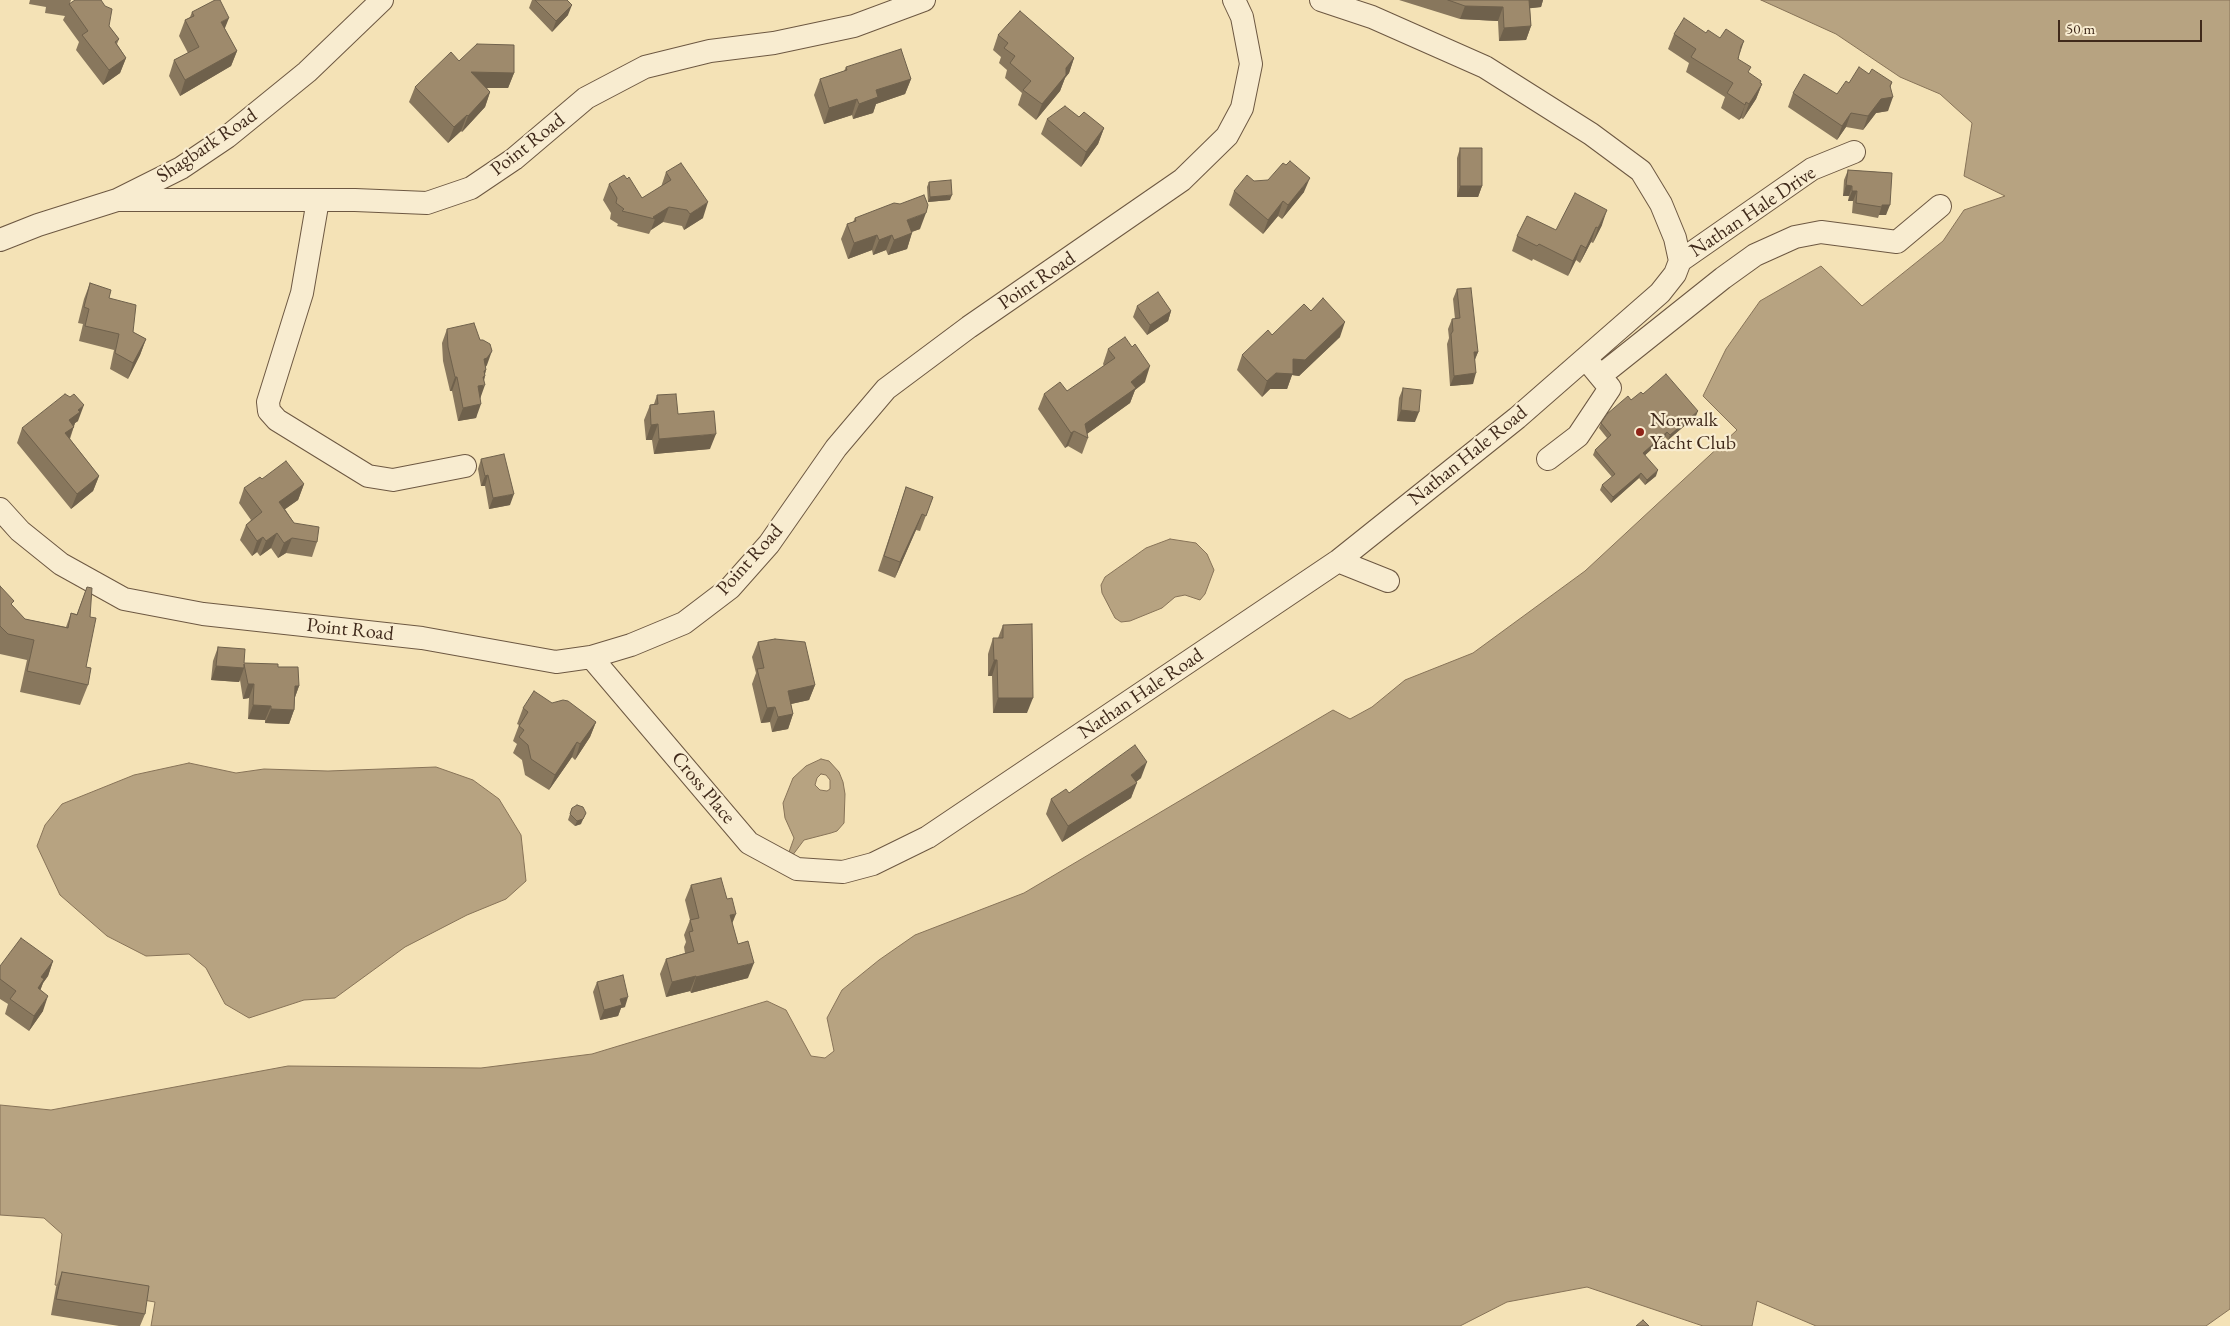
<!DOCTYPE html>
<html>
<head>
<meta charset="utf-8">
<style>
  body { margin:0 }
  #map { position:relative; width:2230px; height:1326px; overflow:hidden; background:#f4e2b6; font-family:"EB Garamond",serif }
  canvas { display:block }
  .scale { position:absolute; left:2058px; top:20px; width:144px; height:22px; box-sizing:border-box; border:2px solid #402a1b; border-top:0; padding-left:6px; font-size:15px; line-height:18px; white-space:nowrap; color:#402a1b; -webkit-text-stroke:4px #f8ecd0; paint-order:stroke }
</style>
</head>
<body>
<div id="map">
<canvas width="2230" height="1326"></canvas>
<div class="scale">50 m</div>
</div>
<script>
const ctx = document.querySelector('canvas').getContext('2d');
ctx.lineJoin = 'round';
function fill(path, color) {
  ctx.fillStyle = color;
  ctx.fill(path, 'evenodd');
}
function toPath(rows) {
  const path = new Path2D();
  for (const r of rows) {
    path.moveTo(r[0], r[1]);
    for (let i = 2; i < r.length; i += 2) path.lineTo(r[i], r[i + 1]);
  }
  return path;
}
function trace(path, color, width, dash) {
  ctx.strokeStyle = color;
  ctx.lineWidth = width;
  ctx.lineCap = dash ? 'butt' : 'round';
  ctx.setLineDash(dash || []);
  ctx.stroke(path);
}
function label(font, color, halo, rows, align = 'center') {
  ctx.font = font + ' "EB Garamond",serif';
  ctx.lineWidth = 4.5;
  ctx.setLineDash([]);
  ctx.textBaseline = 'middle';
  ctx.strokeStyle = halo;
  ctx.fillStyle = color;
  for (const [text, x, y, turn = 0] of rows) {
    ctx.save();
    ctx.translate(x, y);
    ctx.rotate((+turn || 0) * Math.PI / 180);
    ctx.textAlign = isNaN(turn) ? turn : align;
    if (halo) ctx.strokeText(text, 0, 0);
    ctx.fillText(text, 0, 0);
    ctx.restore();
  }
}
const water = toPath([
  [1761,0,2230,0,2230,1309,2206,1326,1816,1326,1757,1301,1752,1326,1703,1326,1587,1287,1507,1302,1460,1326,151,1326,155,1302,55,1285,62,1234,44,1218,0,1215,0,1105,51,1110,288,1066,481,1068,592,1054,767,1001,786,1010,811,1056,825,1058,834,1051,827,1018,842,990,879,960,915,935,1024,893,1333,710,1350,719,1372,707,1405,680,1473,653,1585,571,1737,430,1703,396,1726,349,1760,301,1821,266,1862,306,1943,241,1964,210,2005,196,1964,176,1972,123,1940,94,1900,77,1836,34,1761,0],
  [1170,539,1196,543,1207,554,1214,570,1205,594,1200,600,1185,595,1175,597,1162,608,1130,621,1121,622,1115,618,1102,593,1101,585,1105,577,1146,548,1170,539],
  [821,759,829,761,839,772,843,782,845,794,844,823,837,831,831,833,804,840,792,856,789,852,794,838,785,818,783,803,793,778,806,766,821,759],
  [821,774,826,775,830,780,830,789,827,791,820,790,815,785,817,778,821,774],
  [189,763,236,773,264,769,328,771,436,767,473,780,499,799,521,835,526,881,506,899,467,915,405,947,335,998,304,1000,249,1018,225,1004,206,968,189,954,146,956,107,936,60,895,37,846,45,825,62,804,134,775,189,763]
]);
fill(water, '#b7a381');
trace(water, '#877358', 1);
const minor = toPath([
  [117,200,355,200,427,203,471,188,514,159,586,98,645,67,710,51,774,43,854,26,924,0],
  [318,200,302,293,268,402,269,411,277,420,368,476,393,480,465,466],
  [0,240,38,225,117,200,181,168,227,137,307,72,382,0],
  [1680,261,1812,169,1854,152],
  [1600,376,1723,278,1755,255,1795,237,1821,232,1897,242,1940,206],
  [1548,459,1578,436,1610,388,1591,365],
  [0,509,20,531,61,564,124,599,203,614,422,638,556,662,591,657,631,645,684,623,730,588,769,544,836,448,886,389,969,327,1182,180,1227,136,1242,108,1251,64,1242,17,1234,0],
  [1338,561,1388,581],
  [591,657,749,843,797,869,843,872,873,864,928,837,1338,561,1517,418,1660,293,1675,274,1680,261,1675,238,1661,204,1641,171,1591,134,1485,67,1372,17,1321,0]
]);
trace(minor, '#6d5842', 24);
trace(minor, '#f8ecd0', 22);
fill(toPath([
  [30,0,71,0,70,3,109,26,119,39,117,44,126,58,120,73,103,85,76,50,79,42,63,20,65,16,45,13,46,7,29,4],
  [532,0,567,0,568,15,552,32,529,8],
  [1399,0,1543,0,1541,7,1530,8,1531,26,1526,40,1499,41,1498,21,1460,19],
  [192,12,225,29,237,51,231,66,180,96,169,76,174,60,188,53,179,36,185,20,190,17],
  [1674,34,1739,57,1738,59,1749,73,1762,84,1756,99,1743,119,1741,118,1739,120,1721,108,1725,97,1686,72,1689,63,1668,49],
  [998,35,1074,58,1069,73,1065,78,1060,91,1036,120,1018,105,1022,93,1005,78,1007,70,999,63,1001,57,993,50],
  [459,61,514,73,508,88,487,88,490,92,485,107,462,132,461,131,448,143,409,102,415,87],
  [846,67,911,79,905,94,876,104,873,113,853,119,852,115,824,124,814,95,820,79,844,71],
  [1869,74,1892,82,1890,88,1888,111,1876,113,1863,130,1846,127,1837,140,1788,107,1793,93,1837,94,1849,83],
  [1079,117,1104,128,1098,144,1081,167,1041,134,1047,119],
  [1460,148,1482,186,1478,197,1457,197,1457,158],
  [1848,170,1892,173,1886,215,1879,215,1878,218,1852,213,1853,201,1848,201,1849,196,1843,196,1844,180],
  [666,172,703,218,684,230,682,226,663,222,651,230,649,234,617,226,618,224,610,219,611,213,603,200,609,184,642,198,661,187],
  [1254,181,1304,192,1282,219,1278,216,1263,234,1229,205,1234,191],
  [929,182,950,200,928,202,927,187],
  [855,218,920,229,912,232,907,249,888,255,886,250,873,255,872,250,848,259,841,239,847,224,853,222],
  [1602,225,1593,243,1591,242,1580,263,1576,260,1568,276,1533,259,1532,261,1512,251,1517,236,1556,230],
  [90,283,109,298,133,332,146,339,140,355,128,379,110,369,114,350,79,341,83,324,78,323,84,299],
  [1457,289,1478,352,1475,359,1473,384,1450,386,1447,344,1449,338,1448,329,1452,319,1455,319,1453,299],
  [1137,306,1171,311,1168,321,1147,335,1133,317],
  [1311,311,1340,337,1299,376,1292,375,1287,389,1270,389,1262,397,1237,370,1242,355],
  [447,329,487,365,485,367,486,370,485,374,485,376,476,418,458,421,452,391,450,391,443,361,442,343],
  [1108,349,1145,382,1135,390,1130,403,1087,434,1088,438,1082,454,1068,446,1065,448,1038,409,1044,394,1067,391,1104,366,1103,364],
  [1403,388,1415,422,1397,421,1399,398],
  [1643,394,1696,416,1668,440,1665,437,1645,455,1656,476,1645,485,1639,478,1611,503,1600,490,1602,485,1612,477,1593,455,1595,450,1607,438,1599,428,1601,423,1631,400],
  [657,395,678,414,710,449,654,454,652,440,646,440,644,420,650,405,654,404],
  [70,397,78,421,75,423,70,439,99,476,93,491,71,509,17,443,22,428],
  [481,459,510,505,489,509,485,486,481,486,478,469],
  [262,479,304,484,298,500,285,509,294,523,317,542,312,557,286,553,278,558,271,548,260,556,257,552,252,556,240,540,246,525,251,520,239,503,244,488],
  [906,487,933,497,920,531,916,530,895,578,878,571],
  [0,586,13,606,25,619,66,627,71,613,77,614,87,587,86,667,88,685,80,705,20,692,27,660,0,654],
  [1003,625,1027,713,993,713,992,676,988,676,988,654,993,638,998,638],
  [758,642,815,685,809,700,791,704,793,714,788,729,772,732,770,722,761,723,752,684,756,673,752,657],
  [218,647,244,663,278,667,299,686,295,697,294,710,289,724,265,723,265,720,248,719,249,698,243,699,240,680,239,682,211,680,213,661],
  [552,703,596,722,590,737,575,760,572,757,549,790,525,775,522,760,513,753,517,744,513,741,519,725,517,724,523,708],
  [1141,778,1136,782,1131,798,1062,842,1046,814,1051,799,1069,793],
  [572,808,581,824,575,826,568,820],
  [691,885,732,923,738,944,748,978,691,993,690,991,666,997,660,974,666,959,685,953,684,947,686,942,684,935,690,920,685,900],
  [53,961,48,976,43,983,40,990,43,1011,29,1031,5,1014,8,1004,0,999,0,966],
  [597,982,625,1007,621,1008,618,1016,600,1020,593,992],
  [62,1272,145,1314,140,1326,119,1326,51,1315,56,1287]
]), '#88775d');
fill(toPath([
  [1527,0,1543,0,1541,7,1524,9],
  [572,5,568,15,552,32,556,21],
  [1465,6,1503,7,1498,21,1460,19],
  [229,18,223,33,221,22],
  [1531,26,1526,40,1499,41,1504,28],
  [1744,41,1739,56,1741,46],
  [237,51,231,66,180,96,185,80],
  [126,58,120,73,103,85,109,70],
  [1074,58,1069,73,1065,78,1060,91,1036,120,1042,104,1066,68],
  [471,72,514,73,508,88,466,88],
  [911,79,905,94,876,104,873,113,853,119,859,104,876,90],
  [1892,82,1887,96,1893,97,1888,111,1876,113,1863,130,1868,116],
  [1762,84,1756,99,1743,119,1749,104],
  [490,92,485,107,462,132,468,116],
  [857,99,852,115,824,124,829,108],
  [1746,102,1741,118,1739,120,1745,105],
  [1851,113,1846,127,1837,140,1842,126],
  [467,115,461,131,448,143,454,127],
  [1104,128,1098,144,1081,167,1086,152],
  [1310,178,1304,192,1282,219,1288,205],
  [1846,185,1852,186,1849,196,1843,196],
  [1460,186,1482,186,1478,197,1457,197],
  [1852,191,1857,191,1853,201,1848,201],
  [952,195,950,200,928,202,930,197],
  [1283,201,1278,216,1263,234,1268,220],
  [708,202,703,218,684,230,690,214],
  [1882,205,1890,205,1886,215,1879,215],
  [669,207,663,222,651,230,655,219,653,217],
  [1607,210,1602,225,1593,243,1598,228],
  [926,213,920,229,902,235,907,220],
  [1596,227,1591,242,1580,263,1586,248],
  [912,233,907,249,888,255,894,240],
  [877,235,872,250,848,259,854,243],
  [892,235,886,250,873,255,879,240],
  [1581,245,1576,260,1568,276,1573,261],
  [1171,311,1168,321,1147,335,1150,325],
  [1345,322,1340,337,1299,376,1292,375,1287,389,1270,389,1262,397,1267,381,1276,373,1293,359],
  [146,339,140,355,128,379,133,363],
  [492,351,487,365,482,372,484,359],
  [1474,352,1478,352,1474,362],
  [1150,366,1145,382,1135,390,1130,403,1084,436,1085,424,1131,382],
  [486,370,484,377,485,376,482,386,485,385,480,399,473,400,484,371],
  [1476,373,1473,384,1450,386,1454,376],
  [455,377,457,377,452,391,450,391],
  [481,404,476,418,458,421,463,408],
  [84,405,78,421,75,423,68,442,60,449,69,420,78,410],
  [1401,410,1419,412,1415,422,1397,421],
  [1698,411,1696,416,1668,440,1670,435],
  [658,424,652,440,646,440,651,425],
  [1074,431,1068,446,1065,448,1071,433],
  [1667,432,1665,437,1641,459,1643,453],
  [716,434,710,449,654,454,659,439],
  [1658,470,1656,476,1645,485,1647,480],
  [1641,473,1639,478,1611,503,1613,497],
  [488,475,485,486,481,486,485,476],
  [99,476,93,491,71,509,77,494],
  [304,484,298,500,274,517,279,502],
  [514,494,510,505,489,509,493,498],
  [922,514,916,530,895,578,900,562],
  [277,533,271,548,260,556,266,541],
  [263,537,257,552,252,556,257,541],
  [292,538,286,553,278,558,284,543],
  [994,660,997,660,992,676,988,676],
  [216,666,244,668,239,682,211,680],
  [248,684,254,684,249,698,243,699],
  [815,685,809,700,782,706,788,691],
  [295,686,299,686,294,700],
  [998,698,1033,698,1027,713,993,713],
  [253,705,271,706,265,720,248,719],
  [775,707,770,722,761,723,767,708],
  [271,709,294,710,289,724,265,723],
  [793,714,788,729,772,732,778,717],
  [596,722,590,737,575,760,580,744],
  [577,742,572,757,549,790,555,775],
  [1147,762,1141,778,1126,790,1137,783,1131,798,1062,842,1068,826],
  [586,813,581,824,575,826,577,821],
  [736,914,730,929,730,915],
  [53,961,48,976,43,983,39,994,32,1004,41,977],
  [754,963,748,978,691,993,696,977],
  [696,976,690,991,666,997,672,982],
  [48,996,43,1011,29,1031,34,1016],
  [628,997,625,1007,621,1008,618,1016,600,1020,604,1010,620,999]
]), '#6f614c');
const building = toPath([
  [75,0,101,0,105,6,112,9,109,26,119,39,115,42,126,58,109,70,82,35,88,31,69,4,75,0],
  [215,0,220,0,229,18,221,22,237,51,185,80,174,60,199,47,185,20,194,16,192,12,215,0],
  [535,0,567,0,572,5,556,21,535,0],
  [1448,0,1529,0,1531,26,1504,28,1503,7,1465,6,1448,0],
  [1020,11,1074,58,1066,68,1066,75,1042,104,1023,90,1031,81,1010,63,1015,56,1004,48,1008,43,998,35,1020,11],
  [1684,18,1706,33,1708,30,1720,38,1726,29,1744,41,1741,46,1738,59,1751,67,1748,72,1761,81,1760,83,1762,84,1749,104,1746,102,1745,105,1727,93,1733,83,1691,57,1696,49,1674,34,1684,18],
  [477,44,514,45,514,73,471,72,490,92,468,116,467,115,454,127,415,87,451,52,459,61,477,44],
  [901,49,911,79,876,90,878,97,859,104,857,99,829,108,820,79,847,70,846,67,901,49],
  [1859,67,1869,74,1872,69,1892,82,1890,86,1893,97,1881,99,1868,116,1851,113,1842,126,1793,93,1804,74,1837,94,1846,81,1849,83,1859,67],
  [1065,106,1079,117,1084,112,1104,128,1086,152,1047,119,1065,106],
  [1460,148,1482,148,1482,186,1460,186,1460,148],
  [1290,161,1310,178,1288,205,1283,201,1268,220,1234,191,1247,175,1254,181,1268,180,1283,163,1286,165,1290,161],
  [681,163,708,202,690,214,687,210,669,207,653,217,655,219,622,211,624,209,616,203,617,198,609,184,624,175,627,179,629,177,642,198,671,180,666,172,681,163],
  [1848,170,1892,173,1890,205,1882,205,1882,207,1856,203,1857,191,1852,191,1852,186,1846,185,1848,170],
  [951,180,952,195,930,197,929,182,951,180],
  [1575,193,1607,210,1598,228,1596,227,1586,248,1581,245,1573,261,1539,244,1537,246,1517,236,1527,216,1556,230,1575,193],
  [924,195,928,205,926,213,907,220,912,233,894,240,892,235,879,240,877,235,854,243,847,224,856,221,855,218,894,203,900,204,924,195],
  [90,283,111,290,109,298,136,305,133,332,146,339,133,363,115,353,119,334,85,326,89,309,84,307,90,283],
  [1471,288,1478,352,1474,352,1476,373,1454,376,1451,334,1453,331,1452,319,1460,318,1457,289,1471,288],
  [1158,292,1171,311,1150,325,1137,306,1158,292],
  [1323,298,1345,322,1305,360,1293,359,1293,374,1276,373,1267,381,1242,355,1268,330,1272,335,1304,304,1311,311,1323,298],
  [474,323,480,340,483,340,490,344,492,351,487,358,484,359,486,370,484,371,485,376,483,377,485,385,478,386,481,404,463,408,457,377,455,377,448,347,447,329,474,323],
  [1125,337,1132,347,1135,344,1150,366,1131,382,1136,388,1085,424,1088,438,1074,431,1071,433,1044,394,1060,382,1067,391,1115,358,1108,349,1125,337],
  [1666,374,1698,411,1670,435,1667,432,1643,453,1658,470,1647,480,1641,473,1613,497,1602,485,1615,474,1595,450,1611,435,1601,423,1607,414,1628,396,1631,400,1641,392,1643,394,1666,374],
  [1403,388,1421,390,1419,412,1401,410,1403,388],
  [65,394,70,397,74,394,84,405,78,410,80,412,69,420,74,427,65,433,99,476,77,494,22,428,65,394],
  [676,394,678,414,714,411,716,434,659,439,658,424,651,425,650,405,658,404,657,395,676,394],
  [504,454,514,494,493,498,488,475,485,476,481,459,504,454],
  [286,461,304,484,279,502,294,523,319,527,317,542,292,538,284,543,277,533,266,541,263,537,257,541,246,525,262,512,244,488,260,477,262,479,286,461],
  [906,487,933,497,926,516,922,514,900,562,884,556,906,487],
  [0,586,14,601,11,604,25,619,68,628,71,613,77,615,87,587,92,588,90,617,96,618,86,667,91,668,88,685,27,671,34,640,8,634,0,626,0,586],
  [1032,624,1033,698,998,698,997,660,994,660,993,638,1003,638,1003,625,1032,624],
  [775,639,805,642,815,685,788,691,793,714,778,717,775,707,767,708,757,669,764,668,758,642,775,639],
  [218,647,245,649,244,663,278,664,278,667,298,667,299,686,295,686,294,710,271,709,271,706,253,705,254,684,248,684,244,664,244,668,216,666,218,647],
  [534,691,552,703,563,700,568,701,596,722,580,744,577,742,555,775,531,759,528,745,519,737,524,730,519,726,528,712,523,708,534,691],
  [1135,745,1147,762,1131,775,1137,783,1068,826,1051,799,1066,789,1069,793,1135,745],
  [577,805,583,807,586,813,583,819,577,821,570,814,572,808,577,805],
  [721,878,727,899,732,898,736,914,730,915,738,944,748,941,754,963,696,977,696,976,672,982,666,959,694,951,689,932,693,931,690,920,699,918,691,885,721,878],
  [21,938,53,961,41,977,44,979,38,988,48,996,34,1016,10,999,16,991,0,979,0,966,21,938],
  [623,975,628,997,620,999,622,1005,604,1010,597,982,623,975],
  [62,1272,149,1286,145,1314,56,1299,62,1272],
  [1643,1320,1649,1326,1636,1326,1643,1320]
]);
fill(building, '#9e8a6c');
trace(building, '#6f614c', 1);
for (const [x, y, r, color] of [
  [1640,432,5,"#8f2418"]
]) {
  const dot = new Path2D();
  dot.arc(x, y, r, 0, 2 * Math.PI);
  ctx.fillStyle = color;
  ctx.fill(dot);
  trace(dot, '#f8ecd0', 2);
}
label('20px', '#402a1b', '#f8ecd0', [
  ["Point Road",528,145,-38],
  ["Shagbark Road",207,146,-34],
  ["Nathan Hale Drive",1753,212,-34],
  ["Point Road",1037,281,-34],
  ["Nathan Hale Road",1468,456,-39],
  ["Point Road",750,560,-48],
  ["Point Road",350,630,6],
  ["Nathan Hale Road",1141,694,-34],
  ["Cross Place",703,788,50]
]);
label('20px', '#402a1b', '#f8ecd0', [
  ["Norwalk",1650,421],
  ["Yacht Club",1650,444]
], 'left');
</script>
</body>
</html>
